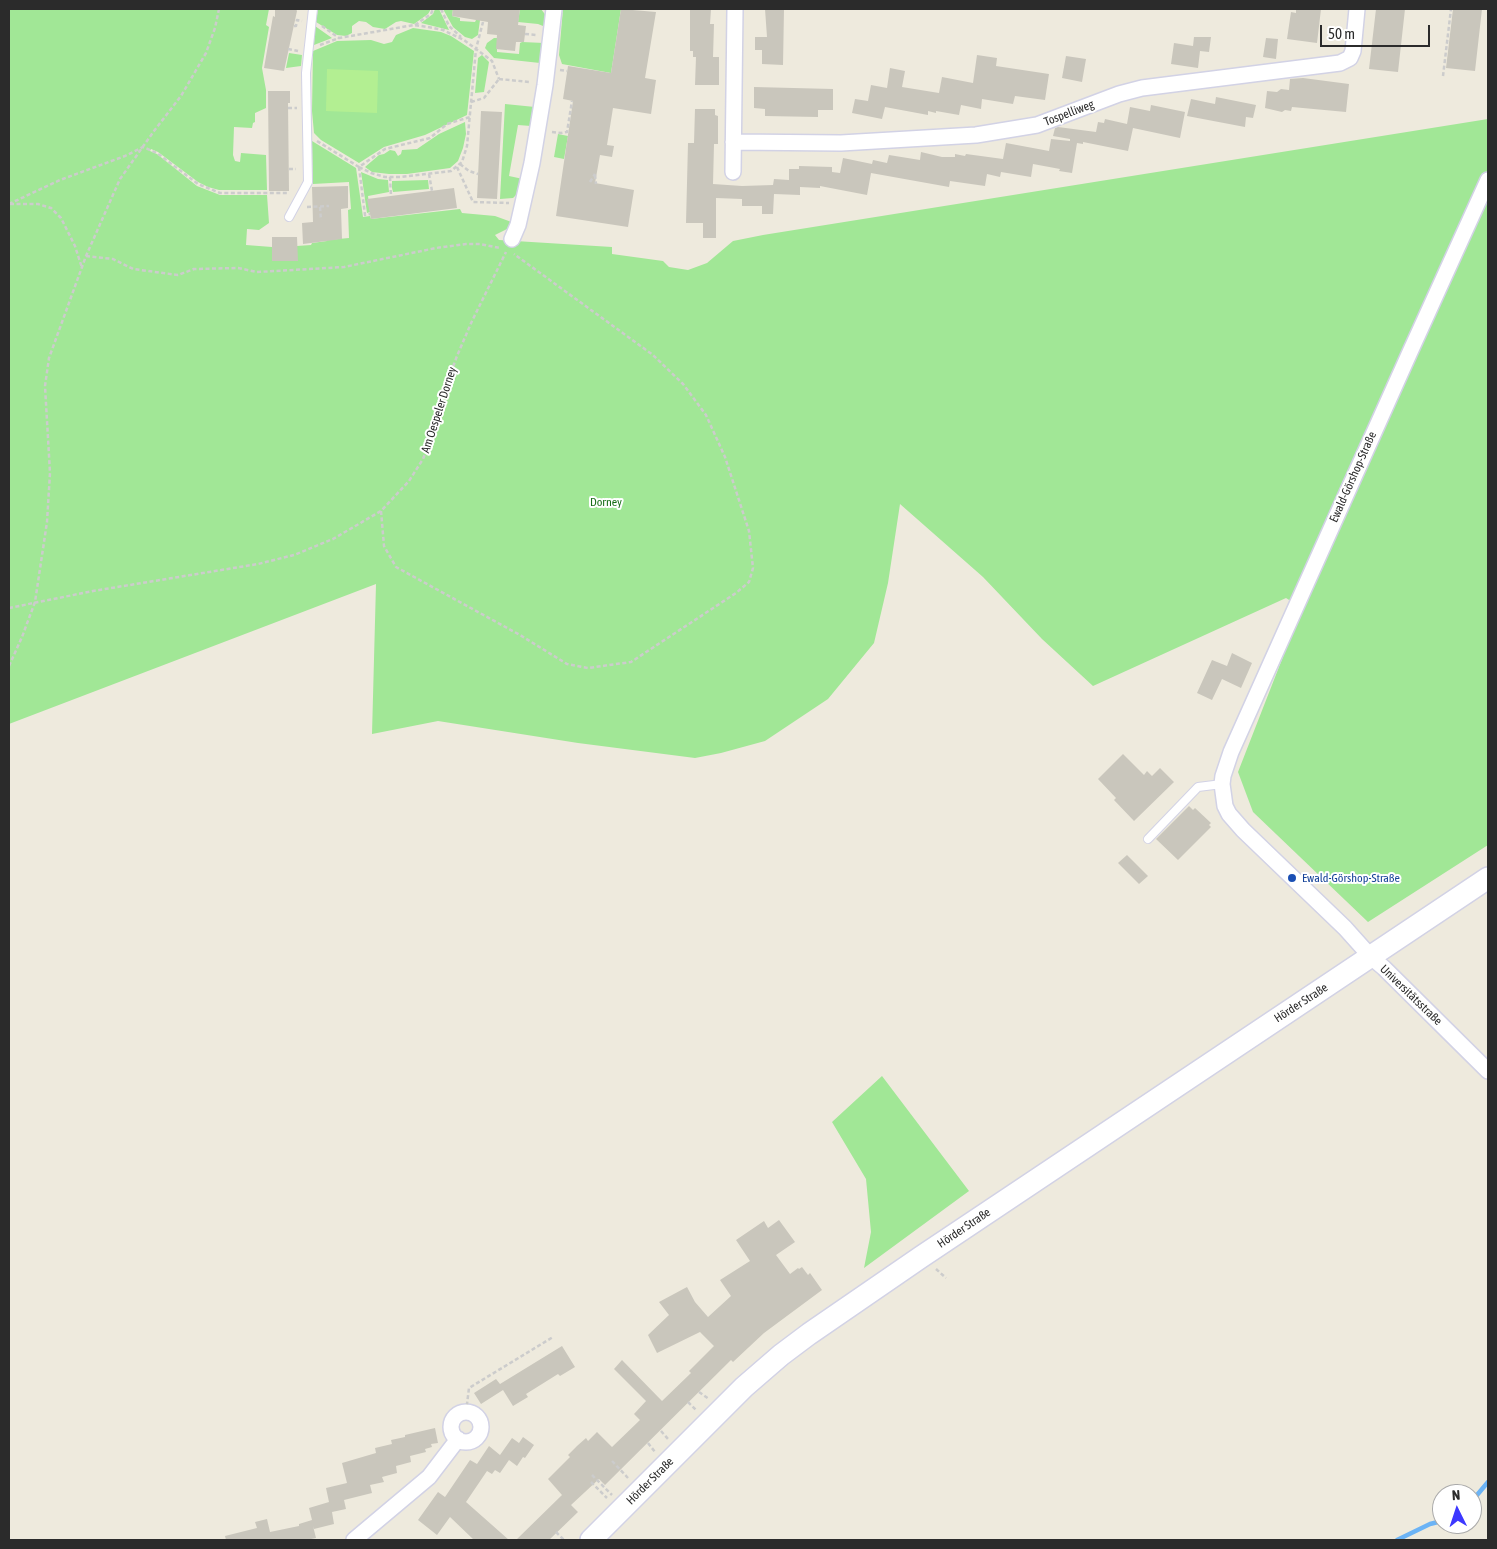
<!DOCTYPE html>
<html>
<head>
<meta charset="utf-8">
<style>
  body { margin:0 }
  #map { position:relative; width:1497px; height:1549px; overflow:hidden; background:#eeeadd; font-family:"Asap Condensed",sans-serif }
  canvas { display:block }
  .frame { position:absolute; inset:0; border:10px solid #2b2b2b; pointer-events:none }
  .north { position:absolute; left:1432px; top:1484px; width:50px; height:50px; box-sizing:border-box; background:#fff; border:1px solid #aaa; border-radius:50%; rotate:356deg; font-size:14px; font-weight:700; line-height:20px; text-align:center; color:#2b2b2b }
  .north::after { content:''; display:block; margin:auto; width:18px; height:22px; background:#3d38ff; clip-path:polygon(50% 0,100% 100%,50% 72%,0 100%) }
  .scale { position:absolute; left:1320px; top:25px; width:110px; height:22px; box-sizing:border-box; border:2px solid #2b2b2b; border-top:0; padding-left:6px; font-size:15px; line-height:18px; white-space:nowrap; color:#2b2b2b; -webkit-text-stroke:4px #fff; paint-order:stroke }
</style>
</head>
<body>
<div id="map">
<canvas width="1497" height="1549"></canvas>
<div class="frame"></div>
<div class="north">N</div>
<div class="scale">50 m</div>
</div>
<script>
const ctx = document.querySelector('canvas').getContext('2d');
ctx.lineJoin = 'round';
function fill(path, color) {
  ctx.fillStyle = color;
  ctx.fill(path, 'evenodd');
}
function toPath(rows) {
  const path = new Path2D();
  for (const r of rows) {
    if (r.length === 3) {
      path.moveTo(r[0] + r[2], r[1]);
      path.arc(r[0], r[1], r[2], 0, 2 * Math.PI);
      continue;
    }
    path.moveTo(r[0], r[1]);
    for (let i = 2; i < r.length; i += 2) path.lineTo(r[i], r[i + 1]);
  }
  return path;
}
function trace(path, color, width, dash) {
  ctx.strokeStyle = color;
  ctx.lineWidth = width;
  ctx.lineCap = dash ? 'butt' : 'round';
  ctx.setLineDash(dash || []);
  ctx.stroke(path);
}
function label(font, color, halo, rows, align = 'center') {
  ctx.font = font + ' "Asap Condensed",sans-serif';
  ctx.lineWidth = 4;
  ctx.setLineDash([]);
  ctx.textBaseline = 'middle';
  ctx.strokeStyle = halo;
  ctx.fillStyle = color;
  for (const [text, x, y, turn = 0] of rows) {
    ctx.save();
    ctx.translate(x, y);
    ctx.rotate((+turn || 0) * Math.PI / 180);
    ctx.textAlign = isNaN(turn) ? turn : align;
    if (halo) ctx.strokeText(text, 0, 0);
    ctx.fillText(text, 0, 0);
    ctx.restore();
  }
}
fill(toPath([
  [9,9,269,9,266,25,269,27,262,68,266,90,266,108,255,113,255,122,253,123,252,128,234,127,233,155,235,161,240,162,241,153,266,155,267,190,219,190,208,187,198,182,158,152,151,149,150,151,157,154,197,186,220,195,267,195,269,223,259,230,247,229,246,245,272,247,272,259,297,246,311,245,312,243,327,241,327,240,349,238,348,210,351,209,349,182,313,184,312,141,356,168,363,217,370,216,371,219,460,209,462,213,495,216,517,224,495,235,499,240,612,247,612,254,663,261,669,267,688,270,707,263,733,241,763,235,1488,119,1488,845,1368,922,1253,812,1238,772,1302,608,1286,598,1093,686,1042,639,983,577,900,504,888,583,874,643,828,699,765,741,721,753,695,758,578,743,438,721,372,734,376,584,9,724],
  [318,9,431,9,428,14,414,24,401,21,396,22,385,29,373,27,366,22,359,21,352,26,352,33,346,36,337,35,316,22],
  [435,9,439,9,449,30,421,23,433,14],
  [443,9,453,9,452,16,460,18,460,21,475,22,476,20,480,20,478,35,472,39,465,37,453,27],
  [520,9,541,9,547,17,545,30,543,26,538,24,518,22],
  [563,9,621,9,611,73,562,64,559,55],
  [315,26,332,38,314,45],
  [413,28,441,32,451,36,474,51,467,115,425,135,384,147,359,163,321,140,314,133,312,111,313,51,337,41,371,40,384,44,392,42,396,35],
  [494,38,497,38,497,52,519,54,520,43,522,42,544,43,540,63,494,58,485,48,487,43],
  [289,53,302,55,301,66,286,68],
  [482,55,489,62,484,92,475,93,478,58],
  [505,104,535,107,531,126,518,125,509,176,523,179,518,193,513,198,500,199],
  [465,122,466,134,463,148,458,161,450,168,407,174,389,174,372,172,365,167,379,155,384,154,390,150,395,151,398,156,401,154,402,150,417,149,439,134],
  [558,134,568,136,564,159,554,157],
  [361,172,378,179,388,180,389,192,368,196,370,212,367,213],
  [428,180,429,189,393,192,392,188,392,181],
  [882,1076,969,1191,864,1268,871,1232,866,1179,832,1122]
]), '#a1e796');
fill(toPath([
  [327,69,378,71,377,113,326,111]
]), '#b3ef92');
trace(toPath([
  [1472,1501,1488,1482],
  [1397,1540,1430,1524,1442,1521]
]), '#6bb3f5', 4.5);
fill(toPath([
  [275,9,296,9,297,11,284,71,264,68,273,16,275,17],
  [453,9,520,9,518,25,526,26,524,42,516,42,515,51,496,49,497,35,487,34,488,22,452,16],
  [621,9,656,12,645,78,656,80,651,114,613,108,607,145,614,146,612,157,600,155,595,183,634,190,628,227,556,216,573,101,563,99,568,66,611,73],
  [694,9,711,9,710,24,714,24,713,57,719,57,719,85,695,85,696,57,693,57,693,51,690,51,690,10,694,10],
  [765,9,784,9,783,65,762,64,762,50,755,50,755,37,767,37],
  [1296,9,1321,9,1317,43,1287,39,1291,12,1296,13],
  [1376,9,1405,9,1398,72,1369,69],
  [1453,9,1482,9,1475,71,1446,68],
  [1194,37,1211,37,1209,52,1200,51,1198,68,1171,64,1174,43,1193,46],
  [1266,38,1278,39,1276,59,1263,57],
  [977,55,997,58,996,66,1049,74,1045,100,1015,96,1013,104,982,99,981,109,961,105,959,115,936,111,936,113,928,111,928,115,885,107,882,119,852,113,855,99,868,101,871,85,887,88,890,68,905,71,902,87,939,93,942,77,973,83],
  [1066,56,1086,59,1082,82,1062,78],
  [1303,78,1349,84,1346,112,1292,107,1291,111,1285,110,1282,112,1265,108,1267,91,1277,92,1281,89,1289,90,1290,79],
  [754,87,833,89,833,110,818,110,818,117,765,116,765,109,754,108],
  [268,91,290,91,290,103,288,103,289,191,269,191],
  [1216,97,1256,105,1253,118,1246,117,1245,127,1187,116,1191,99,1215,104],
  [1151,105,1185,112,1180,138,1133,128,1128,151,1083,142,1083,144,1077,143,1072,173,1059,171,1060,169,1033,164,1031,177,1001,172,1000,177,987,174,985,186,950,181,949,187,871,173,867,195,820,186,820,188,800,187,800,195,774,194,773,214,762,214,762,206,742,206,742,199,716,198,716,238,703,238,703,223,686,223,688,143,694,143,695,109,715,109,715,115,718,116,718,144,714,144,713,184,742,186,773,185,774,179,789,180,789,169,799,169,799,166,832,167,832,172,840,173,843,158,872,164,873,160,887,163,889,155,920,160,921,152,942,157,955,157,955,154,965,156,966,154,1003,159,1006,143,1049,151,1051,139,1070,141,1070,139,1053,136,1055,128,1058,127,1096,132,1098,122,1104,123,1105,119,1127,124,1130,107,1150,111],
  [481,111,502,112,497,199,477,198],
  [348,186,348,208,341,209,342,239,303,244,302,223,313,222,312,187],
  [454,188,457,208,371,219,367,199],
  [272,237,297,237,298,261,272,261],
  [1232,653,1252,663,1241,688,1222,679,1212,700,1197,693,1212,660,1227,666],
  [1123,754,1144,775,1147,771,1152,776,1160,768,1174,782,1134,821,1114,800,1116,798,1098,779],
  [1189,806,1193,810,1195,808,1211,823,1209,825,1211,827,1178,860,1156,839],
  [1127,855,1148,876,1139,884,1118,863],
  [779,1220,795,1242,776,1255,790,1274,798,1268,799,1269,802,1267,808,1275,810,1273,822,1290,764,1333,733,1362,731,1360,605,1485,599,1479,571,1505,578,1512,549,1540,516,1540,562,1495,548,1479,570,1457,568,1455,577,1446,586,1438,588,1441,597,1432,612,1447,640,1420,634,1414,646,1401,614,1369,622,1360,662,1401,691,1373,689,1371,714,1346,700,1332,657,1353,648,1335,669,1315,659,1302,687,1287,695,1302,708,1317,731,1296,720,1280,750,1261,736,1240,764,1221,768,1228],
  [562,1346,575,1367,560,1376,558,1374,526,1394,528,1397,513,1406,503,1390,481,1404,474,1393,496,1379,500,1384],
  [435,1428,438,1443,431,1444,432,1447,425,1449,426,1452,410,1456,411,1462,396,1466,397,1473,382,1477,384,1482,370,1485,372,1493,344,1500,346,1509,332,1512,334,1524,314,1529,313,1526,316,1538,306,1540,226,1540,225,1536,257,1528,255,1522,267,1519,270,1532,299,1526,299,1524,312,1520,309,1508,329,1502,326,1488,347,1483,342,1463,376,1453,375,1448,392,1444,391,1440,405,1437,405,1435],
  [523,1437,534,1445,525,1458,523,1457,517,1466,509,1460,500,1473,495,1470,492,1474,487,1471,466,1502,509,1540,474,1540,450,1517,437,1535,418,1520,438,1492,445,1497,470,1460,477,1464,489,1446,500,1455,512,1438,519,1443]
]), '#c9c6bc');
const lane = toPath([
  [289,217,308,182,306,73,313,9],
  [1148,839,1198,787,1222,784]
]);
const street = toPath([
  [733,142,841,143,976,135,1037,125,1119,94,1142,88,1340,63,1350,58,1353,51,1357,9],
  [733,172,735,9],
  [1488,180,1410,352,1231,752,1223,776,1222,784,1225,806,1229,814,1243,830,1345,928,1371,957,1384,968,1488,1071],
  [512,239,518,225,532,163,545,85,554,9],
  [466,1427,15],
  [354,1540,429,1477,458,1439]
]);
const secondary = toPath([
  [591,1540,744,1387,781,1355,809,1334,921,1257,1488,878]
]);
trace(lane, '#d2d2e5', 10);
trace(street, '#d2d2e5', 18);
trace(secondary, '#d2d2e5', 24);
trace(toPath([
  [441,9,449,26,461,37],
  [415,25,431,14,433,9],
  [294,26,296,26,297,20,302,21],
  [322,26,339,38],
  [525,34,536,35],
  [320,45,339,38,414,25,428,27,443,30,464,40,492,61,499,79],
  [288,49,298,51],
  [560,70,567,71],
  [1443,76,1451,9],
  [499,79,530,82],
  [471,102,484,98,499,79],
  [288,108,297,108],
  [552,132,561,133,567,132,572,101],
  [317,141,359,167,385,149,430,138,447,124,470,117],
  [460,164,469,171,478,174],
  [359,167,371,173,385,177,401,177,451,171,462,162,467,146,476,49,483,22],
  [359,167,365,215,370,214],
  [457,167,473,202,509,203],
  [289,169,296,169],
  [429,174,432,191],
  [595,175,596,184],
  [390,177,391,196],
  [590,182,595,174],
  [9,204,60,180,125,156,143,147,157,153,198,184,220,193,289,193],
  [10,204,38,204,51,208,61,218,75,246,82,268],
  [307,207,329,206],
  [320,207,321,220],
  [86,256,113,259,133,269,178,275,194,269,238,268,257,272,344,267,436,248,466,244,480,244,500,248],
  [381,511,384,546,396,567,520,635,567,664,588,668,631,662,736,593,749,582,753,568,749,531,725,457,706,415,683,384,653,355,514,254],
  [9,608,93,591,258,564,294,555,333,539,381,511,409,481,423,459,433,435,441,400,457,356,472,321,506,252],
  [9,666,22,637,35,602,47,522,50,473,45,386,49,358,86,256,120,179,154,131,181,96,206,53,215,28,219,9],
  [936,1269,946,1278],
  [699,1392,709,1399],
  [688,1402,697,1411],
  [466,1412,469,1388,553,1337],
  [661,1431,668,1439],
  [648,1443,655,1452],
  [612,1461,628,1478],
  [592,1475,612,1495],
  [591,1482,607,1498],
  [556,1532,564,1540]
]), '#ccc', 2.5, [4, 2.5]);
trace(lane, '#fff', 8);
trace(street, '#fff', 15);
trace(secondary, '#fff', 21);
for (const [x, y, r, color] of [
  [1292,878,5,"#1a4fb4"]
]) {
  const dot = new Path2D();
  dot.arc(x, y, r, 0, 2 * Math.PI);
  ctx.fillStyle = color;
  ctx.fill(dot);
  trace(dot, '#fff', 2);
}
label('12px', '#2b2b2b', '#fff', [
  ["Tospelliweg",1069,113,-21],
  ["Am Oespeler Dorney",439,410,-72],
  ["Ewald-Görshop-Straße",1353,477,-66],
  ["Universitätsstraße",1411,995,44],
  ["Hörder Straße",1301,1003,-33],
  ["Hörder Straße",964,1228,-34],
  ["Hörder Straße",650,1481,-45]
]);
label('12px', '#176d17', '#fff', [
  ["Dorney",606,502]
]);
label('12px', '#164399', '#fff', [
  ["Ewald-Görshop-Straße",1302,878]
], 'left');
</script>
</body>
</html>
